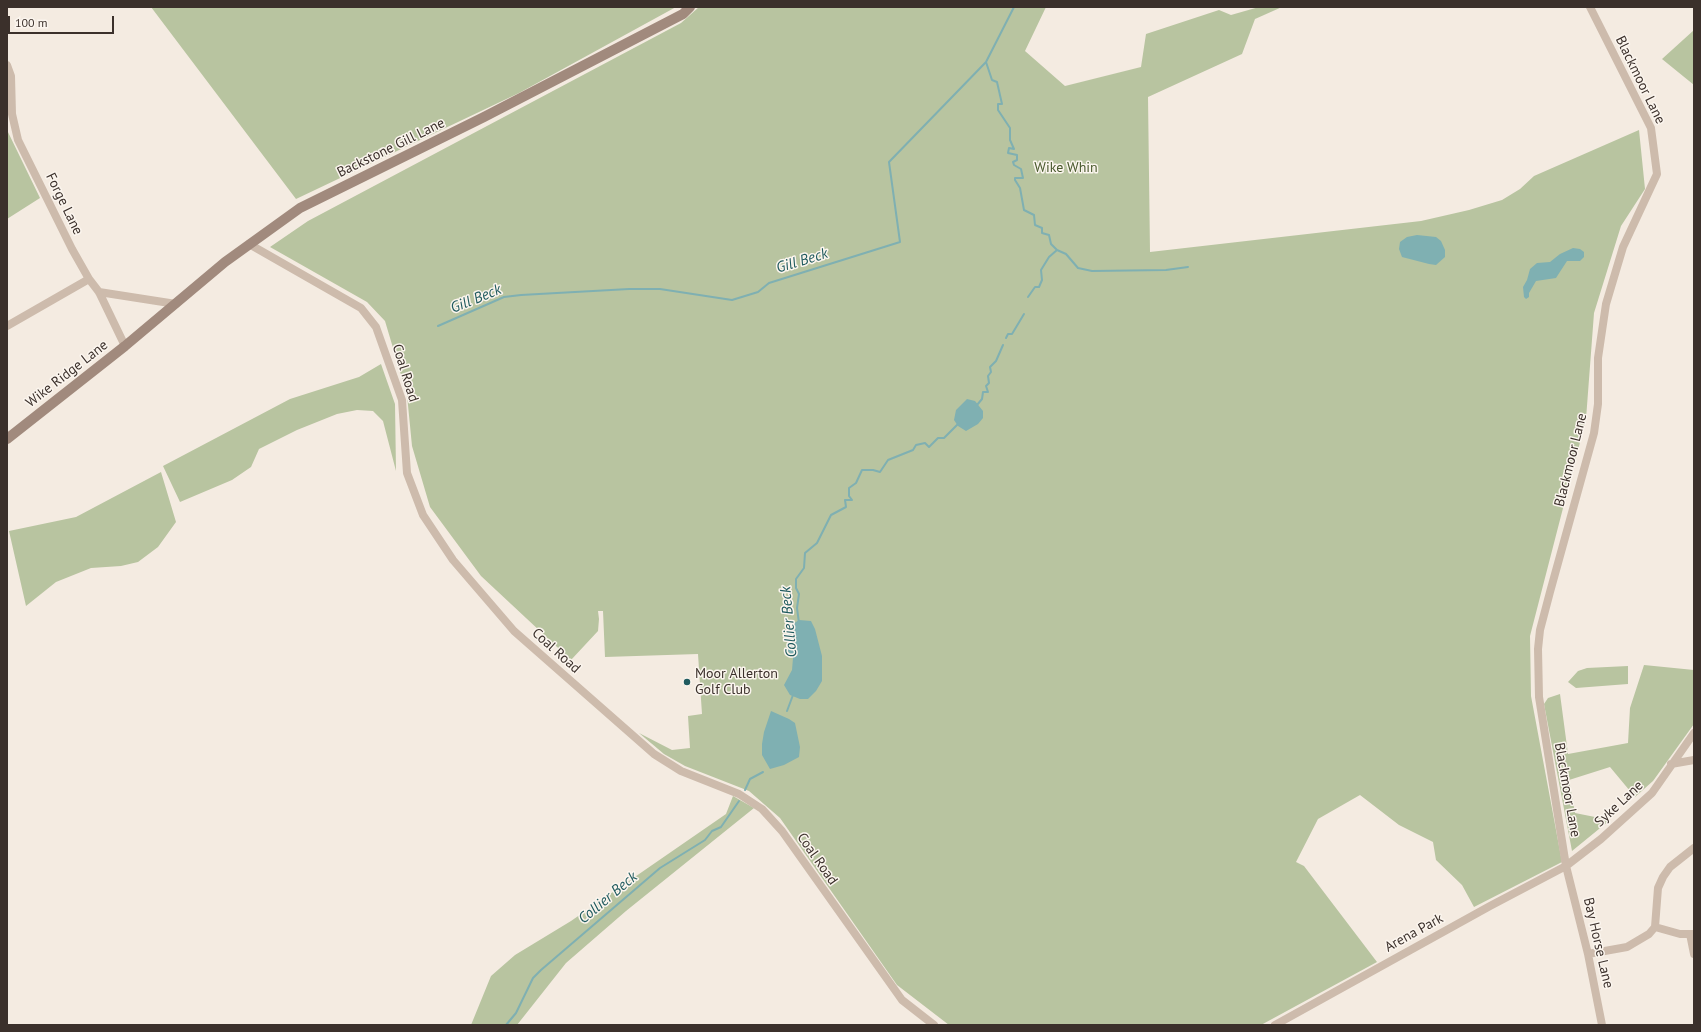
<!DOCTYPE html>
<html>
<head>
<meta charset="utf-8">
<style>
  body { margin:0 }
  #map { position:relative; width:1701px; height:1032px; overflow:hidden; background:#f4ebe1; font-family:"PT Sans",sans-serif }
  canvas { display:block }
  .frame { position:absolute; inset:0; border:8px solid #3b302b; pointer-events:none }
  .scale { position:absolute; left:8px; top:16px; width:106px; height:18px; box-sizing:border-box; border:2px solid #3b302b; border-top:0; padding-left:5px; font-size:12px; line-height:14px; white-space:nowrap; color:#3b302b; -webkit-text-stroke:3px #fbf5ee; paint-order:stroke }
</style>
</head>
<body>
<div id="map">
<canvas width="1701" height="1032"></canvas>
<div class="frame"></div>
<div class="scale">100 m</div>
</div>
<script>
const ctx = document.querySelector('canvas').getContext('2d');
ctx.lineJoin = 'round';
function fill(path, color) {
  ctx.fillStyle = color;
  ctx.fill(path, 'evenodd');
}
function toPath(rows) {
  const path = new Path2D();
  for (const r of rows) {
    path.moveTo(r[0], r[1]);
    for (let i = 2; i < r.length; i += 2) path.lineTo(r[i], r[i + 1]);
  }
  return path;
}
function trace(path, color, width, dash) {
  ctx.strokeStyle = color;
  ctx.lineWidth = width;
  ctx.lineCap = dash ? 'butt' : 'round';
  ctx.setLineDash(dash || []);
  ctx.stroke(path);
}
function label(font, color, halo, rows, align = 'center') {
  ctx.font = font + ' "PT Sans",sans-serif';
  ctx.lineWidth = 3;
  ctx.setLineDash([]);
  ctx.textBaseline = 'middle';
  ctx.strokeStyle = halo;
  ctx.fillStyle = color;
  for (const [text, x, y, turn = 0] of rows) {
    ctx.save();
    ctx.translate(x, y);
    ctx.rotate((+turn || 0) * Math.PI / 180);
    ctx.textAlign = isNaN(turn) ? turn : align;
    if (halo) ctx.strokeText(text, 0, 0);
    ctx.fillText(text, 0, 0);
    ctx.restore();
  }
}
fill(toPath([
  [151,7,676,7,519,93,296,199],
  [699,7,1046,7,1025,51,1065,86,1141,67,1146,34,1219,10,1231,15,1259,7,1282,7,1255,19,1242,54,1148,97,1150,252,1421,221,1469,210,1502,200,1520,189,1534,176,1639,130,1645,189,1621,226,1594,313,1586,419,1530,636,1531,696,1562,862,1474,907,1462,885,1436,860,1433,842,1399,825,1360,795,1318,819,1296,862,1304,866,1377,962,1261,1025,949,1025,897,985,780,818,749,791,685,766,664,754,639,733,672,750,690,748,688,716,702,714,698,654,605,657,603,611,598,611,599,619,598,631,571,660,481,576,430,507,412,446,407,395,385,321,367,302,270,247,308,221,681,23],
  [1694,30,1694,85,1662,59],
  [7,130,40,198,7,219],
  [381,364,395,404,396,471,383,421,373,411,357,410,337,414,297,430,259,449,251,467,232,480,180,502,163,466,290,399,359,377],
  [161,472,176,522,158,547,138,562,121,566,91,568,56,582,26,606,9,531,76,517],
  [1644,665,1694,670,1694,724,1653,781,1635,797,1610,767,1569,780,1575,813,1610,820,1572,851,1544,704,1548,698,1560,694,1568,754,1628,743,1630,708],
  [1628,666,1628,684,1576,688,1568,682,1578,671,1587,668],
  [733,796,754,808,626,911,566,963,517,1025,471,1025,491,976,515,955,571,921,726,814]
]), '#b8c4a0');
fill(toPath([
  [1417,235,1436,237,1441,241,1445,250,1445,257,1436,265,1429,264,1402,257,1399,249,1400,242,1407,237],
  [1573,248,1580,249,1584,252,1584,257,1580,261,1567,261,1556,278,1536,281,1529,293,1529,297,1526,299,1524,297,1523,287,1527,280,1530,269,1537,263,1550,262,1560,254],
  [967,399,975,401,983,411,983,418,978,424,966,431,958,426,954,420,956,410],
  [799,620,811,621,815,629,822,656,822,681,816,691,808,699,800,699,790,695,784,685,792,670,793,658,788,651,788,634,790,626],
  [771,711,789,719,795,723,800,747,799,757,784,765,770,769,762,755,762,744,764,732]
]), '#7fb0b2');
trace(toPath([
  [986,62,992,80,997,82,1002,104,998,104,998,110,1010,128,1010,140,1014,149,1009,148,1008,153,1017,155,1017,160,1013,162,1014,165,1021,169,1023,178,1015,178,1015,180,1020,188,1024,210,1034,215,1035,225,1042,228,1042,233,1049,235,1051,244,1057,250,1049,257,1041,270,1042,280,1039,287,1035,287,1028,297],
  [1057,250,1066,254,1078,268,1092,271,1166,270,1188,267],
  [438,326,504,297,521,295,629,289,660,289,732,300,758,292,769,283,900,242,889,162,986,62,1014,7],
  [1006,338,1008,334,1012,334,1024,314],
  [977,405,982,399,983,392,988,392,986,386,989,383,988,376,991,372,990,367,996,361,1003,345],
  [799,623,797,608,799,594,796,588,796,579,804,568,805,553,817,543,831,515,846,507,845,500,852,500,849,496,849,488,856,483,862,470,873,470,880,472,888,460,913,450,916,445,925,443,929,447,938,438,944,438,958,424],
  [787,711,793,695],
  [745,790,750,779,763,772],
  [506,1025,516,1013,533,978,541,970,660,868,705,840,712,831,721,827,739,801]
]), '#7fb0b2', 2);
trace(toPath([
  [1590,7,1651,128,1657,174,1623,247,1606,304,1598,358,1598,404,1594,433,1550,592,1540,630,1538,649,1539,697,1566,866,1588,954,1602,1025],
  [7,65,11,76,12,114,18,140,72,249,89,279,99,292,125,346],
  [249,244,361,308,376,327,402,400,407,473,423,515,453,560,514,631,654,754,681,771,739,794,762,809,782,831,902,1000,934,1025],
  [99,292,176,304],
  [7,326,89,279],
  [1671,764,1694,760],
  [1655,927,1680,934,1694,934],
  [1690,934,1694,954],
  [1588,954,1627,947,1649,934,1655,927,1658,888,1663,877,1670,867,1694,848],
  [1275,1025,1490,906,1566,866,1601,839,1652,793,1694,733]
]), '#cdbbac', 8);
trace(toPath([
  [7,439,125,346,225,262,300,208,484,117,683,14,690,7]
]), '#a18a7d', 10);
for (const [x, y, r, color] of [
  [687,682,4,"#1f5a5e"]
]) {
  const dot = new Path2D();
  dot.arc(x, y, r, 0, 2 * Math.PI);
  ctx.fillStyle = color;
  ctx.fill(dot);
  trace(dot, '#fbf5ee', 1.5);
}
label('14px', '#3b302b', '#fbf5ee', [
  ["Blackmoor Lane",1640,80,64],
  ["Backstone Gill Lane",391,148,-26],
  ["Forge Lane",64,204,64],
  ["Coal Road",405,373,73],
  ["Wike Ridge Lane",67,374,-38],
  ["Blackmoor Lane",1571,460,-76],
  ["Coal Road",556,651,42],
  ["Blackmoor Lane",1567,790,80],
  ["Syke Lane",1619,804,-43],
  ["Coal Road",817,859,55],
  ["Arena Park",1414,933,-29],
  ["Bay Horse Lane",1598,943,77]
]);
label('14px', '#4a5a2e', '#fbf5ee', [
  ["Wike Whin",1066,168]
]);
label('14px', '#3b302b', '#fbf5ee', [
  ["Moor Allerton",695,674],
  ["Golf Club",695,690]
], 'left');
label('italic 15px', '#1f5a5e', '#fbf5ee', [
  ["Gill Beck",802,261,-17],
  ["Gill Beck",476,299,-22],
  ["Collier Beck",789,622,-95],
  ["Collier Beck",608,898,-40]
]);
</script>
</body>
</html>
